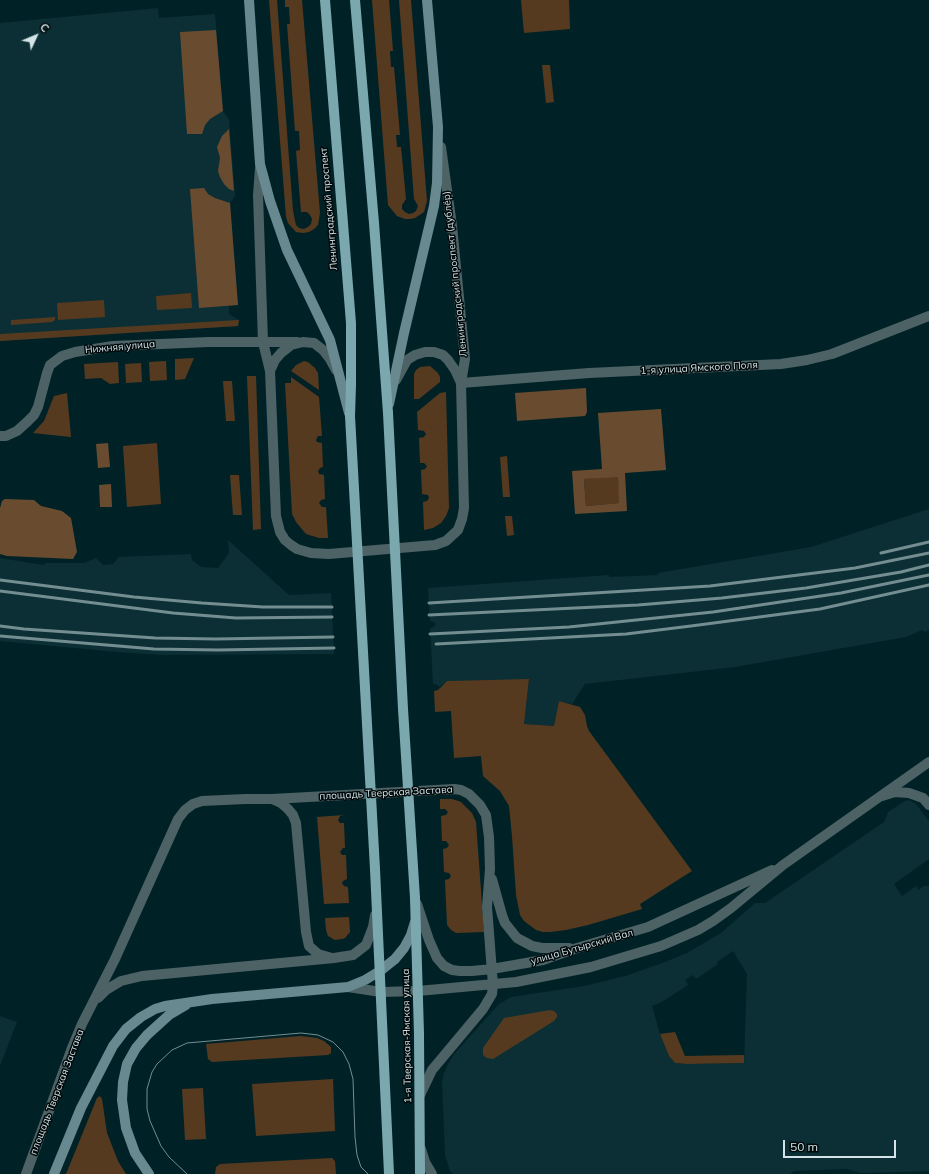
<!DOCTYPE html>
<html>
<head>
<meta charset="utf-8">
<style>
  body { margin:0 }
  #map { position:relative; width:929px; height:1174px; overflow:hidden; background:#002227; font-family:Mulish,sans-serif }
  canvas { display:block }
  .north { position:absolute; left:16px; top:16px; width:40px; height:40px; -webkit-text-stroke:3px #01090b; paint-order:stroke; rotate:46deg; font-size:11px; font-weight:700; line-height:16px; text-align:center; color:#d2e4e7 }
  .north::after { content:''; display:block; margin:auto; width:14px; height:18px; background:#d2e4e7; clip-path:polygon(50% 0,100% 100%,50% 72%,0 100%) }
  .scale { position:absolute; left:783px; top:1140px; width:113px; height:18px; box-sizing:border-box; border:2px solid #d2e4e7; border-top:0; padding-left:5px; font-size:12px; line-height:14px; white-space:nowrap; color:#d2e4e7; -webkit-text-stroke:3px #01090b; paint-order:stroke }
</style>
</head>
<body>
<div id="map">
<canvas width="929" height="1174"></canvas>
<div class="north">С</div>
<div class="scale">50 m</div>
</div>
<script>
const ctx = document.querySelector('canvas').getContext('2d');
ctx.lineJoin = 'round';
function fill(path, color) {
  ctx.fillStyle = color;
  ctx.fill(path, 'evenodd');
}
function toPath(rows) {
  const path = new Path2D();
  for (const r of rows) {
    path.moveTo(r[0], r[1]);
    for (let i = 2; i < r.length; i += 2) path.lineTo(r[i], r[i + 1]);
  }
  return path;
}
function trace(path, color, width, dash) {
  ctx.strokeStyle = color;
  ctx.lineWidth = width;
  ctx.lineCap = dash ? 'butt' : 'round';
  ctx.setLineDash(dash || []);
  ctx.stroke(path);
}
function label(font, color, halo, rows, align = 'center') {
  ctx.font = font + ' Mulish,sans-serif';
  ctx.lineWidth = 3;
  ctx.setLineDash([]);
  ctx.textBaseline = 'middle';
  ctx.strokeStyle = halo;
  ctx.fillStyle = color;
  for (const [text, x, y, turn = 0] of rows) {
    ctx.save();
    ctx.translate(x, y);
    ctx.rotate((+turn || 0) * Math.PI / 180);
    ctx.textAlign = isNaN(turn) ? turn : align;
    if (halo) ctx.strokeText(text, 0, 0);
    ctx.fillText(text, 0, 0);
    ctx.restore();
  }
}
fill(toPath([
  [158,8,159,18,215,14,223,111,229,119,235,196,230,203,238,305,229,306,229,314,239,320,238,326,0,341,0,23],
  [929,509,929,630,925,632,922,630,906,637,735,667,585,684,572,704,559,701,554,726,524,724,529,680,447,681,439,687,438,685,433,684,430,628,434,627,436,624,434,622,430,621,428,588,609,575,609,577,658,575,658,573,811,547],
  [228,540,289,595,331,593,334,654,163,655,117,652,0,641,0,558,44,565,45,563,84,563,96,558,103,565,113,564,119,557,191,554,192,560,201,567,218,568,229,553],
  [909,800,916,804,929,821,929,859,894,884,902,896,916,886,918,890,924,886,929,886,929,1171,861,1173,847,1169,794,1171,790,1174,453,1174,450,1171,445,1155,442,1083,444,1073,448,1064,454,1054,499,1004,511,997,584,986,625,976,665,962,687,953,721,933,755,903,765,903,884,822,888,812,905,801],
  [733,951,747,974,744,1063,687,1064,675,1063,669,1056,660,1034,652,1006,662,1002,688,985,685,980,693,975,696,979,718,964,717,962],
  [0,1016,17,1022,0,1066]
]), '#0b2f34');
fill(toPath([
  [269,0,277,0,293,211,296,225,299,228,304,229,308,227,311,224,312,219,310,215,307,212,301,212,296,151,300,150,299,131,295,131,287,24,290,24,289,7,285,7,285,0,302,0,320,213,318,225,314,229,309,232,303,233,296,232,288,223,286,217],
  [372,0,389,0,393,51,390,51,391,67,394,67,400,135,396,135,397,147,401,147,406,199,402,205,402,209,405,212,409,214,413,213,416,211,418,206,414,199,399,0,411,0,427,201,424,212,415,218,410,219,405,219,397,216,388,205],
  [521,0,569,0,570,29,524,33],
  [542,65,550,65,554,102,546,103],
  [191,293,192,308,157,310,156,296],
  [104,300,105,317,58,320,57,303],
  [55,317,55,320,52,322,11,325,11,320],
  [239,320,238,326,0,341,0,334],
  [194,358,185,379,175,380,175,359],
  [166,361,167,380,150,381,149,362],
  [304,361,308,362,315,368,318,373,319,390,291,371,296,365],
  [118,362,119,383,110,384,101,378,85,379,84,364],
  [141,363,142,382,126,383,125,364],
  [430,366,438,373,440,377,440,382,419,399,414,399,414,374,416,370,420,367],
  [247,376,256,376,261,529,253,530],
  [291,377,319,397,322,436,318,436,316,440,317,442,322,443,323,467,320,468,318,471,319,474,324,475,325,499,321,500,319,503,322,507,326,507,328,538,319,538,306,534,296,522,292,514,285,383,291,383],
  [223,381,232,381,235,421,226,421],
  [446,392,449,508,446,516,441,523,433,528,424,530,423,502,427,501,429,498,428,495,422,494,421,470,425,469,427,466,424,463,420,463,419,438,424,437,426,434,424,431,418,430,417,412,440,393],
  [67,393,71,437,33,433,44,421,54,396],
  [157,443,161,504,127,507,123,446],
  [507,456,510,497,503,497,500,457],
  [230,475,239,475,242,515,233,515],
  [618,476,620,503,586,506,584,479],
  [505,516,512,516,514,535,507,536],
  [529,679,524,724,554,726,559,701,580,707,585,715,587,726,589,731,692,871,640,904,642,909,588,925,566,930,550,932,543,932,536,930,524,921,520,915,516,895,512,836,509,806,500,791,483,776,481,756,454,758,451,711,435,712,434,691,438,690,447,681],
  [440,799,452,799,461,802,472,813,476,822,484,932,456,933,451,930,447,925,445,880,449,879,451,876,449,873,444,872,443,849,447,848,449,845,446,841,442,841,441,816,446,815,448,812,445,809,440,809],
  [344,815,340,816,338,820,340,823,344,823,345,848,343,848,340,852,342,855,346,855,347,879,343,881,342,883,344,886,348,887,349,903,324,904,317,817],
  [349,917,350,932,345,938,342,939,335,940,328,936,326,930,325,918],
  [550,1010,554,1011,557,1014,557,1017,554,1021,493,1059,487,1058,483,1055,483,1048,504,1018],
  [675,1032,685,1056,744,1055,744,1063,687,1064,675,1063,669,1056,660,1034],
  [301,1036,317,1038,324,1041,331,1047,331,1053,328,1055,212,1062,208,1059,206,1044],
  [333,1079,335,1131,256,1136,252,1084],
  [203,1088,206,1139,185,1140,182,1089],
  [100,1096,102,1099,107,1133,118,1161,126,1174,66,1174,88,1120,97,1098],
  [332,1158,335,1161,336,1174,215,1174,216,1167,220,1164]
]), '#563a20');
fill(toPath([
  [216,30,223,111,210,119,205,125,202,134,187,134,180,32],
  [229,129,234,191,229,189,224,184,220,177,218,171,220,158,217,147,222,136],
  [204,188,208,194,215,198,230,203,238,305,199,308,190,189],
  [586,388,587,412,585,416,517,421,515,393],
  [661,409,666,470,625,473,627,511,575,514,572,471,602,469,598,413],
  [618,477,619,503,586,506,584,479],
  [108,443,110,467,98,468,96,444],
  [111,484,112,507,100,507,99,485],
  [5,499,34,500,41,506,62,511,71,518,77,552,73,559,7,556,0,554,0,508,2,501]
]), '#694c30');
trace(toPath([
  [461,383,589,373,781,364,807,360,832,354,929,316],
  [0,436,6,436,17,431,27,422,34,415,38,407,47,373,50,365,62,356,75,352,113,346,209,342,263,342],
  [882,796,895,792,909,793,923,798,929,805],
  [272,799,281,803,288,809,293,815,296,823,306,932,309,946,318,954,332,958]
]), '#4d6265', 10);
trace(toPath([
  [260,168,258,195,263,342,270,371,276,516,280,532,285,540,291,545,297,549,311,553,329,554,435,545,446,541,458,530,462,519,464,508,461,383,465,359,452,226,441,147],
  [263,342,297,342],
  [270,371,275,360,281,353,291,345,303,342,314,343,323,350,330,359,336,370],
  [396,380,407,360,415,355,425,352,434,352,443,355,448,360,455,370,461,383],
  [492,879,502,915,505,923,517,938,532,946,542,948,569,948],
  [417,904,429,940,437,958,444,966,452,970,460,971,472,971,492,969,543,960,577,948,648,927,772,870],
  [348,987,381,992,418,991,516,982,591,967,661,946,698,930,713,921,731,908,783,865,929,762],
  [98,998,106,990,121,981,142,976,334,958,353,955,366,945,373,927,375,915],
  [421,1149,425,1162,432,1174],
  [26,1174,72,1048,82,1024,115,959,178,819,185,810,193,804,202,801,245,799,272,799,454,789,461,790,469,794,480,805,486,815,489,837,490,869,487,907,493,985,492,994,483,1009,432,1070,420,1095]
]), '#4d6265', 10);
trace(toPath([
  [249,0,260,164,270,201,287,250,330,340,349,413],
  [389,404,404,333,434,206,437,183,438,127,427,0],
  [54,1174,81,1108,113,1046,126,1029,141,1017,155,1009,165,1006,212,999,348,987,365,980,380,971,395,959,404,948,411,935,415,922],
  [149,1174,135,1153,126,1128,122,1100,123,1082,127,1064,136,1048,147,1035,169,1015,186,1005]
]), '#67898f', 10);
trace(toPath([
  [325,0,351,323,351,385,350,416],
  [355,0,374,223,388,413],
  [375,869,389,1174],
  [415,898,419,1034,420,1174]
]), '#7ba8af', 10);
trace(toPath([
  [187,1174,169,1157,161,1146,150,1121,147,1109,147,1089,152,1072,157,1064,172,1050,187,1043,301,1033,318,1035,333,1042,343,1052,349,1064,353,1079,355,1137,357,1155,361,1167,368,1174]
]), '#738d91', 1);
trace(toPath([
  [881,553,929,542],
  [0,580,134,597,202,603,263,607,332,607],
  [0,591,173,613,236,618,332,617],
  [429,603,710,586,855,568,929,553],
  [429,615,638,605,722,598,806,588,901,572,929,565],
  [0,626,24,629,155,638,216,639,333,637],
  [430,634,569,627,713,612,841,593,929,575],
  [0,636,154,649,218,650,334,648],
  [436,644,626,634,691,626,820,609,929,585]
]), '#738d91', 3);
trace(toPath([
  [388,413,403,709,415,898],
  [350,416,375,869]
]), '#7ba8af', 10);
label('10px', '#d2e4e7', '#01090b', [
  ["Ленинградский проспект",329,209,-95],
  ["Ленинградский проспект (дублёр)",455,274,-96],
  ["Нижняя улица",120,347,-5],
  ["1-я улица Ямского Поля",699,368,-3],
  ["площадь Тверская Застава",386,793,-3],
  ["улица Бутырский Вал",582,947,-16],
  ["1-я Тверская-Ямская улица",407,1036,-91],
  ["площадь Тверская Застава",57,1092,-69]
]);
</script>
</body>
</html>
